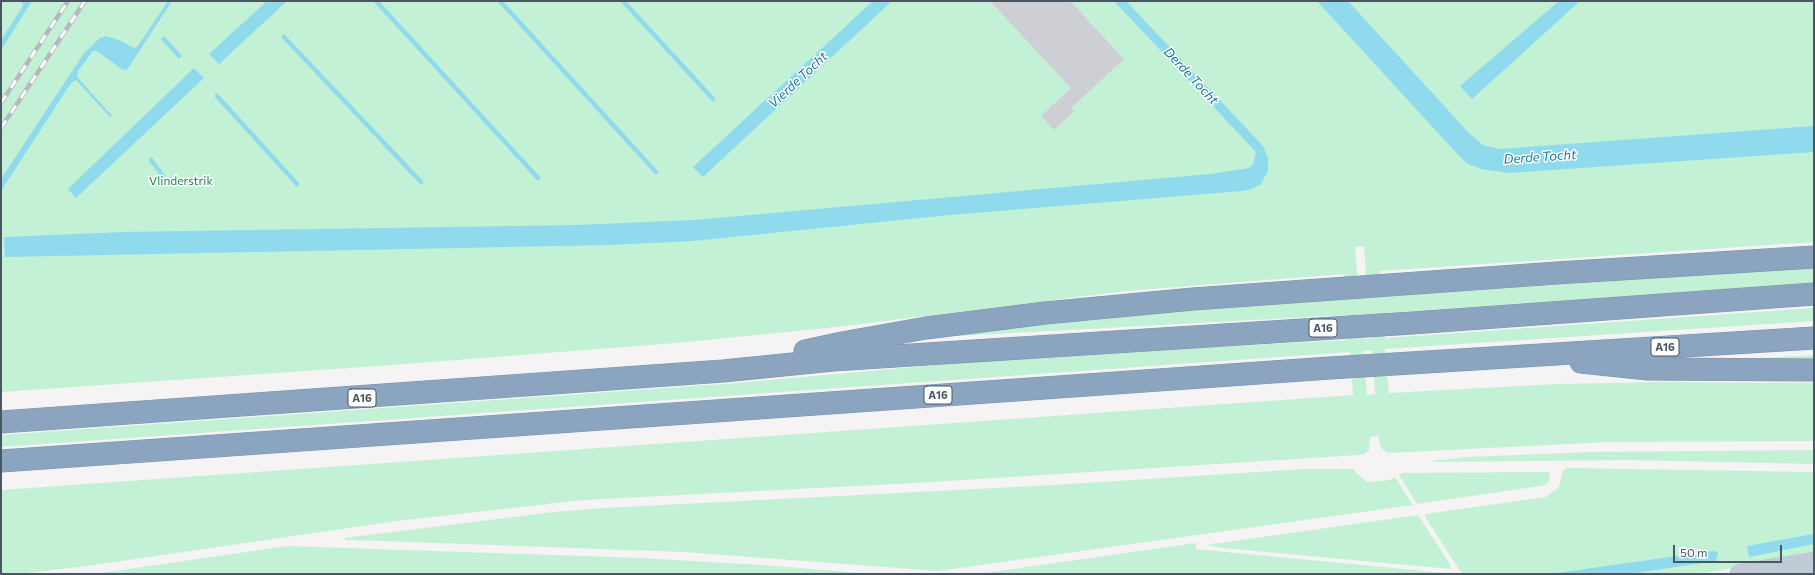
<!DOCTYPE html>
<html>
<head>
<meta charset="utf-8">
<style>
  body { margin:0 }
  #map { position:relative; width:1815px; height:575px; overflow:hidden; background:#f5f3f3; font-family:Commissioner,sans-serif }
  canvas { display:block }
  .frame { position:absolute; inset:0; border:2px solid #4a5661; pointer-events:none }
  .scale { position:absolute; left:1673px; top:545px; width:109px; height:18px; box-sizing:border-box; border:2px solid #4a5661; border-top:0; padding-left:5px; font-size:12px; line-height:14px; white-space:nowrap; color:#4a5661; -webkit-text-stroke:3px #fff; paint-order:stroke }
</style>
</head>
<body>
<div id="map">
<canvas width="1815" height="575"></canvas>
<div class="frame"></div>
<div class="scale">50 m</div>
</div>
<script>
const ctx = document.querySelector('canvas').getContext('2d');
ctx.lineJoin = 'round';
function fill(path, color) {
  ctx.fillStyle = color;
  ctx.fill(path, 'evenodd');
}
function toPath(rows) {
  const path = new Path2D();
  for (const r of rows) {
    path.moveTo(r[0], r[1]);
    for (let i = 2; i < r.length; i += 2) path.lineTo(r[i], r[i + 1]);
  }
  return path;
}
function trace(path, color, width, dash) {
  ctx.strokeStyle = color;
  ctx.lineWidth = width;
  ctx.lineCap = dash ? 'butt' : 'round';
  ctx.setLineDash(dash || []);
  ctx.stroke(path);
}
function label(font, color, halo, rows, align = 'center') {
  ctx.font = font + ' Commissioner,sans-serif';
  ctx.lineWidth = 3;
  ctx.setLineDash([]);
  ctx.textBaseline = 'middle';
  ctx.strokeStyle = halo;
  ctx.fillStyle = color;
  for (const [text, x, y, turn = 0] of rows) {
    ctx.save();
    ctx.translate(x, y);
    ctx.rotate((+turn || 0) * Math.PI / 180);
    ctx.textAlign = isNaN(turn) ? turn : align;
    if (halo) ctx.strokeText(text, 0, 0);
    ctx.fillText(text, 0, 0);
    ctx.restore();
  }
}
fill(toPath([
  [1,1,1814,1,1814,242,1379,271,1382,297,1814,267,1814,283,1383,313,1385,338,1814,308,1814,321,1385,349,1389,393,1557,384,1663,382,1814,383,1814,441,1608,442,1388,453,1381,448,1378,436,1370,437,1369,450,1365,454,1359,455,915,483,583,500,397,521,87,566,19,574,1,574,1,490,1353,395,1350,352,1,447,1,435,736,383,1026,357,1349,340,1347,315,900,339,1006,322,1083,321,1205,309,1346,299,1344,274,1126,291,837,327,676,343,392,365,1,392],
  [1364,246,1368,298,1359,298,1355,247],
  [1361,314,1369,314,1371,338,1362,339],
  [1372,350,1375,394,1367,395,1363,351],
  [1814,355,1814,364,1713,361],
  [1814,450,1814,464,1627,460,1437,462,1431,461,1466,457,1591,452],
  [1567,468,1814,472,1814,555,1697,574,1462,574,1426,518,1425,514,1546,497,1559,487,1563,470],
  [1304,469,1355,469,1355,472,1367,482,1390,480,1395,477,1413,505,938,571,684,552,353,540,345,540,344,538,554,512,604,508,1054,485],
  [1548,472,1550,474,1549,481,1545,485,1540,486,1417,504,1399,475,1402,473],
  [1418,515,1450,564,1451,569,1223,548,1206,545],
  [1196,543,1196,549,1454,574,977,574],
  [287,546,641,558,761,565,874,574,94,574]
]), '#c3f1d5');
fill(toPath([
  [21,1,32,1,1,50,1,40,21,9,23,5],
  [168,1,172,1,127,70,123,70,97,51,93,51,78,71,77,76,79,79,112,116,110,117,76,80,71,83,1,191,1,179,84,53,100,38,106,36,119,40,134,48,137,47],
  [267,1,287,1,219,64,209,54],
  [873,1,892,1,703,177,693,167],
  [1114,1,1126,1,1263,146,1268,158,1268,171,1260,185,1251,189,1242,191,950,215,693,241,610,245,5,257,4,237,123,232,576,225,694,220,1210,174,1249,168,1253,164,1256,152],
  [1317,1,1348,1,1469,133,1483,145,1499,149,1814,126,1814,152,1509,173,1481,169,1468,164,1460,157],
  [1559,1,1580,1,1472,99,1460,86],
  [194,68,204,78,76,198,68,189],
  [1814,534,1814,544,1749,557,1747,546],
  [1712,551,1718,552,1716,561,1629,574,1550,574]
]), '#90daee');
trace(toPath([
  [376,1,538,178],
  [500,1,656,172],
  [623,1,713,99],
  [284,37,421,182],
  [164,39,179,56],
  [217,96,297,184],
  [151,160,163,176]
]), '#90daee', 4.5);
const building = toPath([
  [990,1,1070,1,1124,59,1071,108,1074,112,1054,130,1041,116,1071,88,990,1]
]);
fill(building, '#cdcfd5');
trace(building, '#d7d9de', 1);
const highway = toPath([
  [805,351,842,343,926,328,1045,313,1193,299,1557,273,1814,257],
  [1581,362,1648,369,1814,370],
  [1,422,723,371,833,360,1412,323,1814,294],
  [1,461,1330,368,1814,338]
]);
trace(highway, '#7690ad', 23);
trace(toPath([
  [1740,574,1814,562]
]), '#c1cbd6', 21);
trace(highway, '#8ba5c1', 22);
const rail = toPath([
  [1,103,68,1],
  [1,128,85,1]
]);
trace(rail, '#b5b8bd', 4.5);
trace(rail, '#fff', 3, [9]);
for (const [x, y, w] of [
  [1323,328,28],
  [1665,347,28],
  [938,395,28],
  [362,398,28]
]) {
  const box = new Path2D();
  box.roundRect(x - w / 2, y - 9, w, 18, 3);
  ctx.fillStyle = '#fff';
  ctx.fill(box);
  trace(box, '#4a5661', 1);
}
label('bold 11px', '#4a5661', null, [
  ["A16",1323,328],
  ["A16",1665,347],
  ["A16",938,395],
  ["A16",362,398]
]);
label('12px', '#17864f', '#fff', [
  ["Vlinderstrik",181,181]
]);
label('italic 13px', '#0c7c9b', '#fff', [
  ["Derde Tocht",1191,76,47],
  ["Vierde Tocht",798,80,-43],
  ["Derde Tocht",1540,157,-4]
]);
</script>
</body>
</html>
